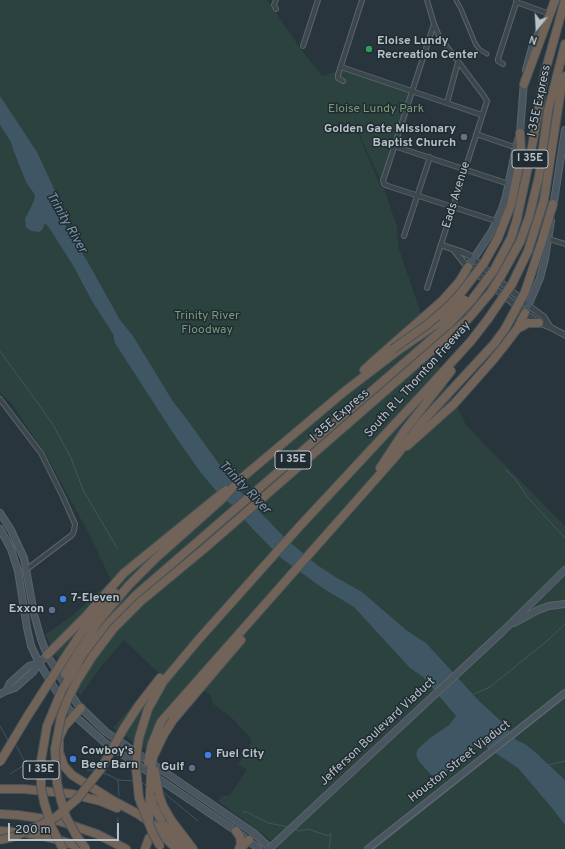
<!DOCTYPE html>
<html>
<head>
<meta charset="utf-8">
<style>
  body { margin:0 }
  #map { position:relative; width:565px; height:849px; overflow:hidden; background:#28353d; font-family:Overpass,sans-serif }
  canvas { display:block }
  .north { position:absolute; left:517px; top:8px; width:40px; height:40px; -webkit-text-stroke:3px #202b32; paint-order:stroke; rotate:198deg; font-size:11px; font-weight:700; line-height:16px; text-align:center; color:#b7c1c8 }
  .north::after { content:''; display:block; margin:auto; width:14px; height:18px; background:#b7c1c8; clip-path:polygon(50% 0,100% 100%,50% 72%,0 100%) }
  .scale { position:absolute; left:8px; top:823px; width:111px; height:18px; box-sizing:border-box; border:2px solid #b7c1c8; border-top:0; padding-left:5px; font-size:12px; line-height:14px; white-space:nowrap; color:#b7c1c8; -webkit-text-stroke:3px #202b32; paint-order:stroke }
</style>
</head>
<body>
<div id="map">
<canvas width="565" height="849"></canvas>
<div class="north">N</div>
<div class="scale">200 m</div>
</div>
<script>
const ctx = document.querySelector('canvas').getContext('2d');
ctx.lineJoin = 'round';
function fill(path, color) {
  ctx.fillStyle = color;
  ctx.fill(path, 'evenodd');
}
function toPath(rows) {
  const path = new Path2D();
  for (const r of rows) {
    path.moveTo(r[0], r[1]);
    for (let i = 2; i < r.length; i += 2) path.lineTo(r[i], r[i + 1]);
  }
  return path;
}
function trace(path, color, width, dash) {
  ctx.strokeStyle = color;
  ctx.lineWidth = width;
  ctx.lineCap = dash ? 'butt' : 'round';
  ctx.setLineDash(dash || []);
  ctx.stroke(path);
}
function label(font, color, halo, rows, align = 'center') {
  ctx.font = font + ' Overpass,sans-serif';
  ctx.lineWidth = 3;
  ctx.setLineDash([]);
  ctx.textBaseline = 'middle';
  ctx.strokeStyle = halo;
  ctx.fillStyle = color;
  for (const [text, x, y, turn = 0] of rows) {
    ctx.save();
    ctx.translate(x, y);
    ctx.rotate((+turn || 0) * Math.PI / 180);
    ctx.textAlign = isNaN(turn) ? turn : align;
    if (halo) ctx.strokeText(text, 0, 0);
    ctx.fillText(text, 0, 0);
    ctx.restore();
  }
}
fill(toPath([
  [0,0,267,0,300,48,322,76,343,70,409,93,381,181,359,134,356,129,381,187,384,188,397,227,398,246,441,373,466,425,565,526,565,849,278,849,267,837,218,801,222,796,230,795,247,770,238,764,251,744,251,739,233,719,212,703,213,700,211,698,211,696,202,690,169,731,156,756,113,728,159,673,124,640,101,667,80,696,45,635,73,615,111,580,88,532,46,455,12,404,0,392]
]), '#2c423e');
fill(toPath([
  [0,96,37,152,55,191,59,200,59,212,62,220,90,266,120,320,133,336,172,400,185,417,235,486,286,539,317,565,337,578,362,592,406,630,426,643,479,701,503,723,516,740,525,744,535,752,564,779,565,781,565,825,552,808,518,768,480,743,476,744,468,750,454,765,440,776,431,775,418,760,416,754,418,749,430,738,449,725,456,716,423,677,410,668,354,607,324,589,281,558,251,527,231,504,223,499,201,473,173,433,115,343,113,334,92,301,74,267,50,229,45,223,42,230,39,232,31,231,26,227,25,219,34,201,35,195,26,182,13,149,11,142,0,125]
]), '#3f5664');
trace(toPath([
  [0,351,52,423,71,458,83,490,117,548],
  [506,470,515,479,529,499,565,538],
  [474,694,490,687,548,640,565,624],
  [0,726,8,740],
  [14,744,17,747,26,764,37,769],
  [548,765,565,761],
  [87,770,94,770],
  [103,773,111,776,118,780],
  [10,774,26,764],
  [141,783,147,785],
  [163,792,198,821],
  [119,796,118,780,134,781],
  [243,812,247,812,268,823,288,827],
  [295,829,299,831,308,829,329,836,331,833],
  [117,834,118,818],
  [329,849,331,834]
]), '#3f5664', 1);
const pedestrian = toPath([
  [456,0,461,9,475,43,479,49,487,54]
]);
const minor = toPath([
  [276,0,274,5,276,9],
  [427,0,434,24,439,36,484,96,487,101,427,288],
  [516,2,547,13],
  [434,24,383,181,384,184,388,186,496,221],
  [303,46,318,0],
  [503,64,498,61,498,59,517,0],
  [341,67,482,115],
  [343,81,338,78,338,75,362,0],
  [447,103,458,62],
  [476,134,511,146],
  [394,146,509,184],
  [404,236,430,157],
  [549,239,565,244],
  [0,399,41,453,63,497,75,524,74,531,72,535,27,569]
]);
const tertiary = toPath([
  [441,245,462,252,470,256,529,306,544,317,550,327],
  [454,250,465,264,525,313,539,323,550,327,565,335]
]);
const secondary = toPath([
  [526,70,533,44,542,26],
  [553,208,565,130],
  [468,267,492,231,502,209,506,196,516,147,520,133,524,81],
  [525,313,540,278,545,259,551,221],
  [0,513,11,530,24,558,34,614,41,639,47,655,78,705,106,732,254,833,271,849],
  [0,529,11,549,18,571,27,628,31,646,39,663,65,705,75,716,104,742,236,831,259,849],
  [514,623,538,610,549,606,565,604],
  [503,631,565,570],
  [6,691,10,683,29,666,39,663],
  [0,694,6,691,15,688,33,672,39,663,47,655],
  [368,849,565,693]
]);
const motorway = toPath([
  [524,84,555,0],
  [484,263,498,238,511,205,518,171,521,148,520,133],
  [494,270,511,238,517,219,530,158,545,72,565,0],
  [501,276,520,242,529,217,539,176,548,111,565,44],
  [512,284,528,251,544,200,561,89,565,76],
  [525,292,542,241,553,204],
  [517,329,528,323,539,323],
  [364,370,377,358,442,301,459,282,468,267],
  [407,446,454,404,493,360,505,345,517,329,525,313],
  [380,468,405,430,451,371],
  [47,655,86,616,124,573,226,490],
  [64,659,81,633,115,593],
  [73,661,98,622,129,585,156,558,221,500,243,477,345,391,400,349,444,319],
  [78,664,107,625,137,594,448,325],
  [139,705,160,678],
  [81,708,64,727,59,738,59,752,64,766,72,775,112,800,138,814,158,828,165,838,177,849],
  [148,709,163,682,199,639,299,527,432,384,471,341,488,319],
  [173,720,241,640],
  [161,722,396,456,422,422,494,344,505,329],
  [0,789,24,789,72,794,100,801,117,808],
  [0,814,18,815,59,821,97,834,126,849],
  [161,820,183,849],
  [171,820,193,849],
  [0,831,19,832,38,835,59,840,85,849],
  [236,831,240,837,241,844,239,849],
  [145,849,149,838],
  [240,849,249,840]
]);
trace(pedestrian, '#59646b', 5);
trace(minor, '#59646b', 6);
trace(tertiary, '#59646b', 7);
trace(secondary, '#59646b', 8);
trace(motorway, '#465158', 10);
trace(pedestrian, '#3b464d', 3);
trace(minor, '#3b464d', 4);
trace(tertiary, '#3b464d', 5);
trace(secondary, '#4a565f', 6);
trace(motorway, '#726359', 8);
trace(toPath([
  [372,849,565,697]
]), '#5e6b73', 1);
const secondaryBridge = toPath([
  [269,849,503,631]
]);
const motorwayBridge = toPath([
  [444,319,465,300],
  [488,319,512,284],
  [448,325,471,301,494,270],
  [505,329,525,292],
  [393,349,428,324,450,305,461,293,484,263],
  [65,674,73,661],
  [148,709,139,738,137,751,136,768,139,798,153,834,160,846],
  [0,762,27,717,64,659],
  [148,762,152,744,161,722],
  [155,771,159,795,163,806,171,820],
  [152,799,153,805,161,820],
  [149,821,151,772,153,757,164,734,173,720],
  [0,840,13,837,40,825,56,817,77,799,101,769,124,728,139,705],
  [63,849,52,828,44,802,41,787,41,761,47,726,62,690,78,664],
  [86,849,76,835,66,817,61,800,57,783,55,749,61,717,67,701,77,681,92,657,114,628,140,602,204,549,468,319,491,292,501,276]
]);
trace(secondaryBridge, '#59646b', 8, []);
trace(motorwayBridge, '#465158', 10, []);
trace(secondaryBridge, '#4a565f', 6);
trace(motorwayBridge, '#726359', 8);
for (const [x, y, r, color] of [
  [369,49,4,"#2e9e5b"],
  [464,137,4,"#6b7280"],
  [63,599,4,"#3f7fe0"],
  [52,610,4,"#5c6f8a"],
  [208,755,4,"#3f7fe0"],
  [73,759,4,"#3f7fe0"],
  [192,768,4,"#5c6f8a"]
]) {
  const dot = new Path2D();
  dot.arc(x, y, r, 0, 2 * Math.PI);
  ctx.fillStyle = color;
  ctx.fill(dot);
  trace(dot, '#202b32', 1.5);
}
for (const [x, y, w] of [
  [530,159,36],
  [293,460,36],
  [41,770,36]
]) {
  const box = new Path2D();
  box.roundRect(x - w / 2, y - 9, w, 18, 3);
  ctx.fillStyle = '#202b32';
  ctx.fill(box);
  trace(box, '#b7c1c8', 1);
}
label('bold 11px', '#b7c1c8', null, [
  ["I 35E",530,159],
  ["I 35E",293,460],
  ["I 35E",41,770]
]);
label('bold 12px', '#b7c1c8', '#202b32', [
  ["Eloise Lundy",377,42],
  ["Recreation Center",377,56],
  ["Golden Gate Missionary",456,130,"right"],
  ["Baptist Church",456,144,"right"],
  ["7-Eleven",71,599],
  ["Exxon",44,610,"right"],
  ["Cowboy's",81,752],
  ["Beer Barn",81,766],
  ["Fuel City",216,755],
  ["Gulf",184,768,"right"]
], 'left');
label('12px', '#b7c1c8', '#202b32', [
  ["I 35E Express",540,101,-78],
  ["Eads Avenue",457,195,-73],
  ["South R L Thornton Freeway",418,380,-48],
  ["I 35E Express",340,416,-41],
  ["Jefferson Boulevard Viaduct",378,732,-43],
  ["Houston Street Viaduct",460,762,-38]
]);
label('12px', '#789b79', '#202b32', [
  ["Eloise Lundy Park",376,110],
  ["Trinity River",207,317],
  ["Floodway",207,331]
]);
label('italic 13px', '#7b96a8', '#202b32', [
  ["Trinity River",66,223,60],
  ["Trinity River",244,488,46]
]);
</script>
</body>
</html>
